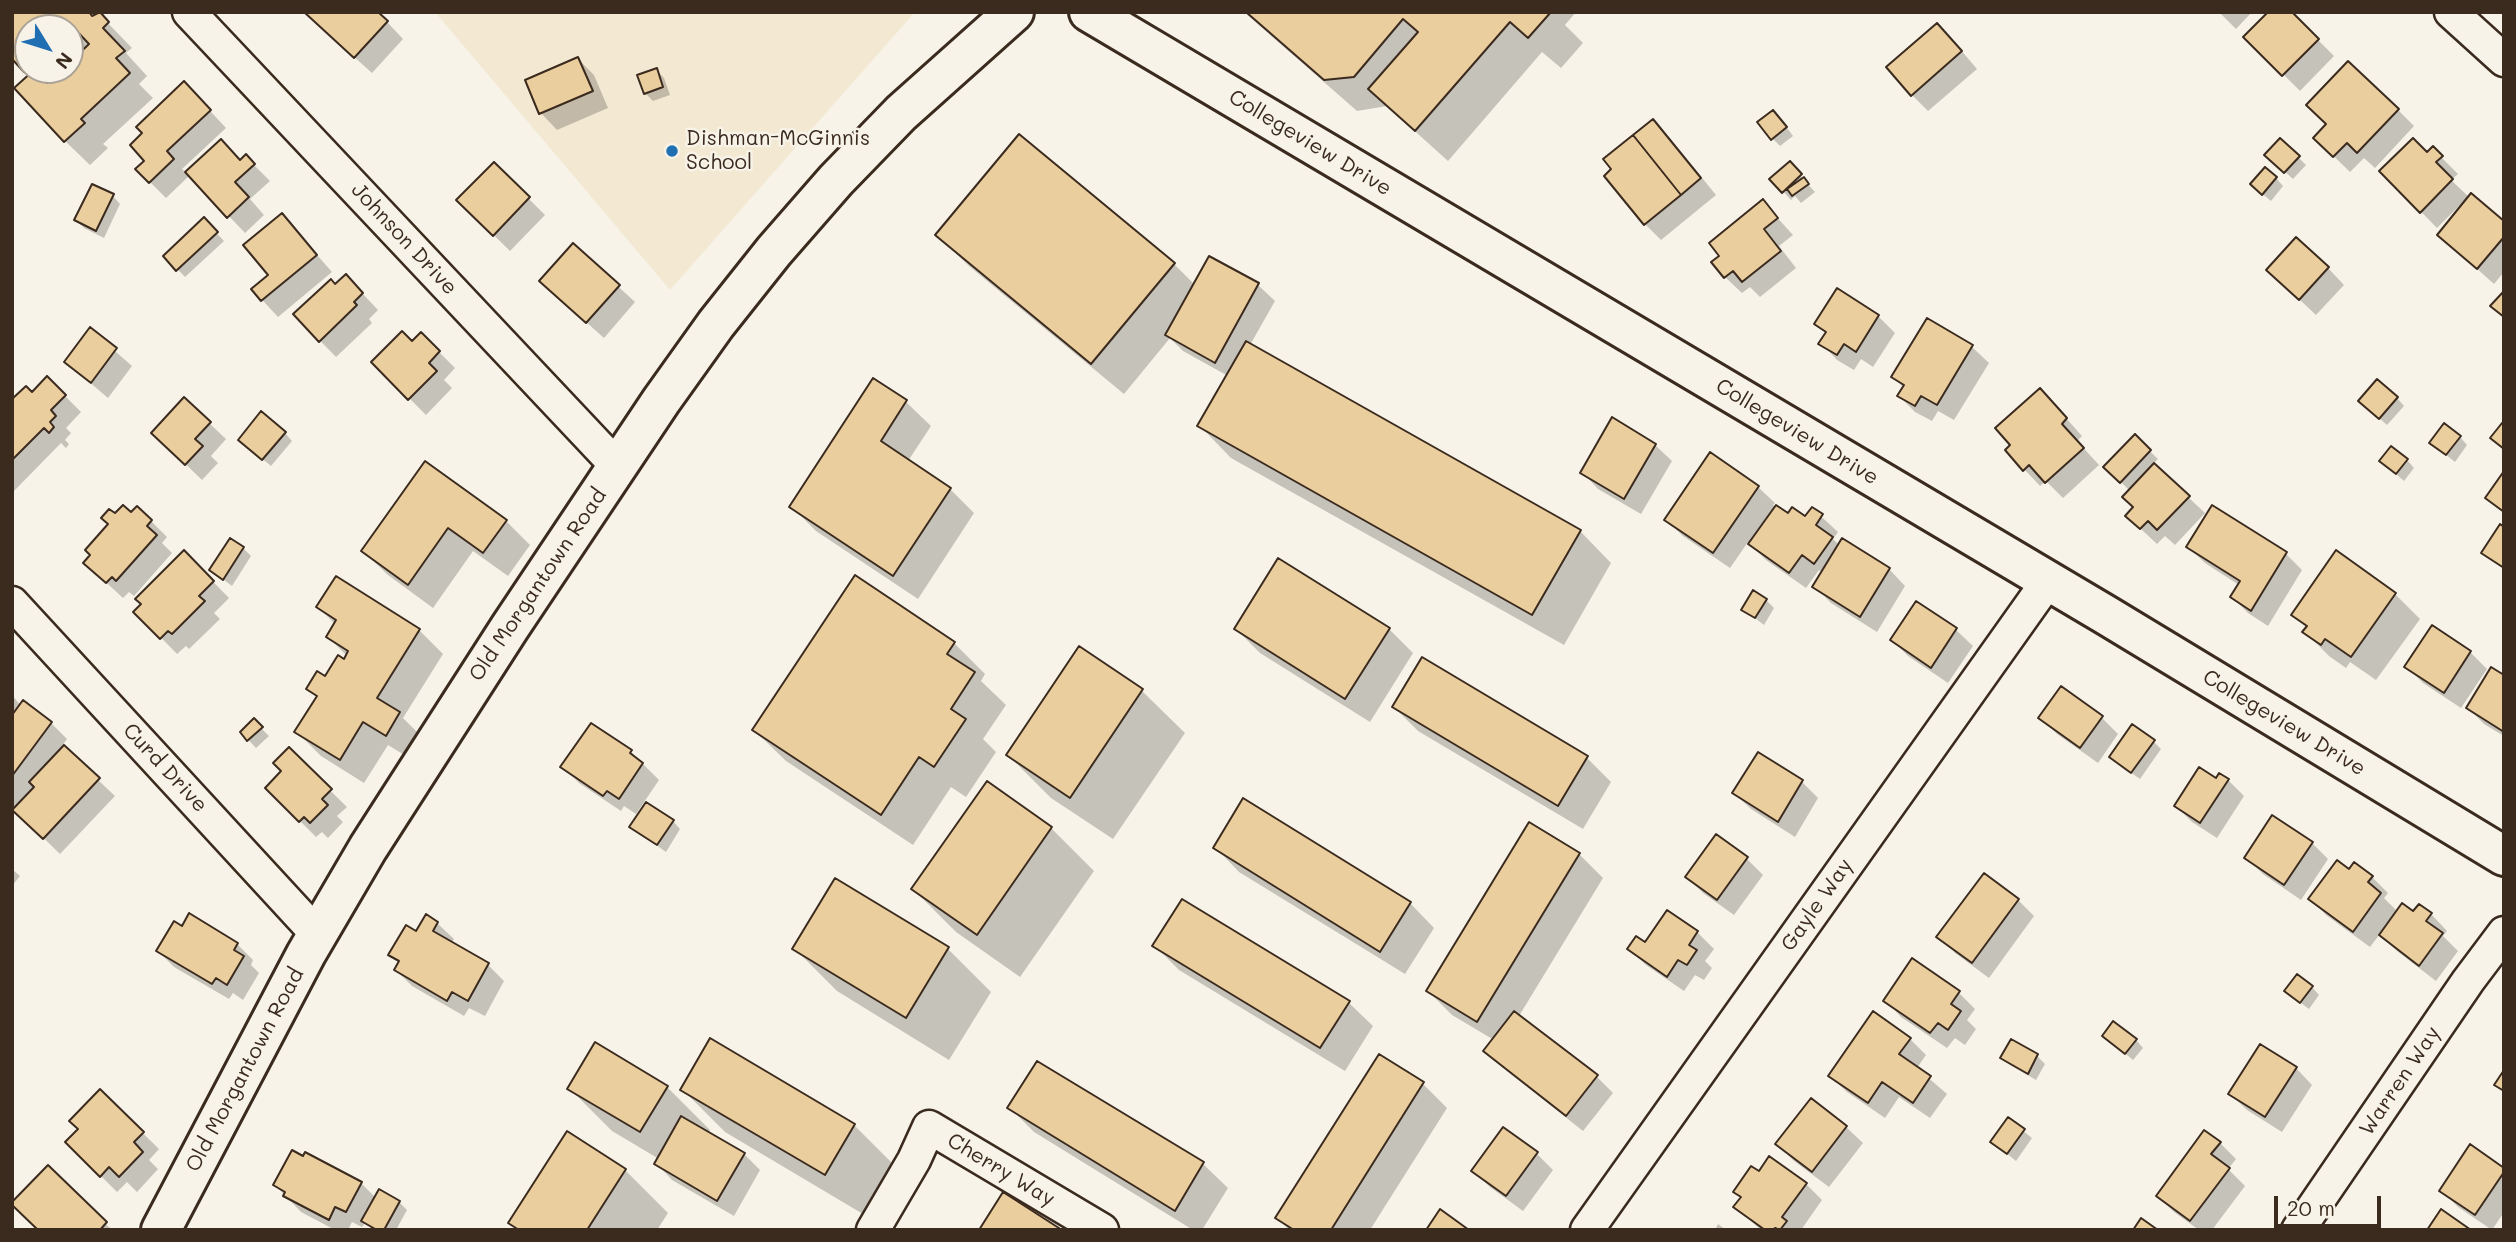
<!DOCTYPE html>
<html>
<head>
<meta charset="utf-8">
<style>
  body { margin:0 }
  #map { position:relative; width:2516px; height:1242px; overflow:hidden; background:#f7f3e8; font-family:Mali,sans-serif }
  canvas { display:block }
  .frame { position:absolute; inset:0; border:14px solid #3b2a1e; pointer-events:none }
  .north { position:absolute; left:14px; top:14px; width:70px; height:70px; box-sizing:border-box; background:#f7f3e8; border:2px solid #aca397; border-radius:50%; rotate:128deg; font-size:19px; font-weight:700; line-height:28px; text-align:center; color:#3b2a1e }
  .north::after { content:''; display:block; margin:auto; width:24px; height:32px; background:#1f6fb2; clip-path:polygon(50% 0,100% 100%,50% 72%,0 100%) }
  .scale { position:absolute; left:2274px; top:1196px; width:107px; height:32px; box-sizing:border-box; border:4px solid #3b2a1e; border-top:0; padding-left:9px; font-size:21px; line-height:24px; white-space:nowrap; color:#3b2a1e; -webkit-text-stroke:5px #f7f3e8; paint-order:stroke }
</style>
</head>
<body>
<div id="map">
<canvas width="2516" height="1242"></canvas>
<div class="frame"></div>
<div class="north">N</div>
<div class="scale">20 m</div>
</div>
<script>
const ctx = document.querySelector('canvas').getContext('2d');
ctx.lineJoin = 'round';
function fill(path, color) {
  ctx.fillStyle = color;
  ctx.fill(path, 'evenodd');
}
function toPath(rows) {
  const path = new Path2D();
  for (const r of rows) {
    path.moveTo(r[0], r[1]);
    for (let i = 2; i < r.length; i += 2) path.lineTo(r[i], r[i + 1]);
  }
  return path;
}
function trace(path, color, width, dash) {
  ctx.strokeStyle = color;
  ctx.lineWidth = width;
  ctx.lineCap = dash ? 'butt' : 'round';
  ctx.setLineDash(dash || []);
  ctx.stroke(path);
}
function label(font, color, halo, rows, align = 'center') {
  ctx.font = font + ' Mali,sans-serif';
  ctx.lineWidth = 5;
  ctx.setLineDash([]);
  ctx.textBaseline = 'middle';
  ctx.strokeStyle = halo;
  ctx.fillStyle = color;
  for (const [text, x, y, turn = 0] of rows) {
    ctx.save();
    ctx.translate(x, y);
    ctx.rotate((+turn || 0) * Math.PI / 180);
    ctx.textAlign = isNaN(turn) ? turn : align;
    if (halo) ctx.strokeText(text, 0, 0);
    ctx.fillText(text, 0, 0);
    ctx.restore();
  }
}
fill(toPath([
  [435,12,915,12,670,290]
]), '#f3e8d2');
fill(toPath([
  [12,12,93,17,98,13,132,48,126,53,147,76,139,84,153,98,103,144,108,148,90,165,65,141,30,76,12,56],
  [28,28,70,28,70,70,28,70],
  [1244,12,1576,12,1565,25,1583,43,1561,68,1542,52,1448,161,1387,106,1357,111],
  [2219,12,2252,12,2236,29],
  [2290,12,2334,56,2300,91,2246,37],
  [314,21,387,22,403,39,372,73],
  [1954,42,1977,69,1928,111,1912,95],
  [578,59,594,75,608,108,557,130,541,113,527,81],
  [656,70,664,78,670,95,653,101,645,93],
  [200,100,226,128,182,169,186,173,241,162,246,157,270,181,250,199,264,215,245,233,190,175,166,198,138,170],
  [2398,110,2414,126,2375,168,2364,158,2350,172,2315,138],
  [1781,120,1793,136,1780,146,1772,138],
  [1653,121,1669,137,1716,195,1661,240,1645,224],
  [2433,149,2458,174,2451,180,2470,198,2504,223,2504,272,2494,284,2439,235,2465,204,2463,202,2437,228,2381,171,2427,154],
  [2298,157,2306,165,2293,179,2274,162],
  [494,164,545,215,510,251,458,200],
  [1789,164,1815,192,1801,203,1795,196,1791,200,1772,179],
  [2276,178,2283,186,2271,201,2260,192],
  [113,196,120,204,104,238,84,228,76,220],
  [1763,202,1793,235,1779,246,1796,268,1760,297,1750,287,1742,293,1725,277,1721,256],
  [282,215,332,272,278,317,253,290,270,275],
  [204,220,224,241,185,277,165,256],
  [937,235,1174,264,1195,285,1210,258,1258,285,1275,301,1250,345,1580,531,1611,563,1564,645,1231,458,1200,426,1228,376,1183,351,1170,338,1124,394,969,266],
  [573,245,635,302,604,338,558,297],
  [2328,268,2344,285,2316,315,2285,286],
  [335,286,362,293,378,310,369,319,372,323,336,357,295,315],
  [1837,291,1878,316,1895,333,1873,367,1861,359,1854,370,1837,360,1821,343,1827,334,1816,324],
  [1928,320,1972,347,1989,363,1954,420,1938,411,1932,421,1915,412,1899,396,1904,388,1893,377],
  [90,329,132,366,108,398,66,362],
  [421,334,455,368,444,380,452,388,426,415,373,362,412,343],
  [47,378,81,412,66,428,71,433,65,440,69,444,66,448,61,443,14,491,12,402,32,394],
  [873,381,906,402,931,426,908,461,950,489,974,513,918,599,816,531,792,507],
  [2397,398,2404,406,2387,425,2368,408],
  [2056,407,2082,436,2077,441,2099,465,2063,498,2046,481,2040,486,2024,469],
  [209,423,226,439,211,456,218,463,202,480,170,449],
  [285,433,292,441,271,466,248,447],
  [2135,437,2158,459,2153,464,2205,513,2175,545,2165,536,2157,544,2127,516,2134,507,2130,491,2106,467],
  [2460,437,2467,445,2455,462,2431,443],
  [1655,445,1672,461,1641,514,1598,489,1582,472],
  [1711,455,1758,487,1775,503,1773,505,1788,515,1806,518,1813,509,1838,532,1833,539,1840,546,1889,569,1905,586,1877,632,1831,603,1815,587,1823,573,1819,570,1806,588,1766,560,1748,542,1730,568,1683,536,1666,520],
  [2407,460,2414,468,2404,481,2389,468],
  [426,464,506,521,530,545,508,576,473,551,433,608,388,575,363,551],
  [2213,508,2286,554,2302,570,2268,626,2248,613,2232,597,2239,585,2205,563,2188,547],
  [131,514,151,521,167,537,162,543,172,553,134,596,129,592,123,598,85,563,115,516],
  [243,548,251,556,232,586,211,570],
  [184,552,229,598,214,613,220,619,189,649,186,646,177,654,136,612],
  [2336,553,2395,594,2420,619,2376,680,2350,662,2346,668,2329,656,2305,632,2307,628,2293,614],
  [1766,600,1774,608,1764,625,1743,609],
  [1917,603,1956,630,1973,646,1948,683,1908,656,1892,640],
  [318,607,419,630,443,654,403,718,423,738,411,759,388,745,364,783,321,756,297,732,318,698,308,689,325,678,347,656,328,637,335,624],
  [2432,627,2470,652,2487,669,2461,708,2423,683,2407,667],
  [1236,629,1389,629,1413,653,1370,722,1260,653],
  [954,643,985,674,981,681,1006,705,983,739,996,752,966,797,951,787,913,845,786,761,754,730],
  [2504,677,2504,736,2484,724,2468,708],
  [2061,688,2102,718,2118,734,2098,763,2057,734,2040,717],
  [1142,691,1185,733,1113,839,1051,798,1008,755],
  [12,695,21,706,51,723,67,739,62,746,115,796,60,854,15,810,12,814,12,718,17,712,15,710,12,713],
  [1394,707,1586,757,1611,782,1583,829,1418,731],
  [254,721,269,736,256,748,242,733],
  [2154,742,2161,749,2140,779,2119,764],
  [289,750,347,807,337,816,343,822,328,838,322,832,316,837,267,788,283,771],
  [631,752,659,780,636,814,624,806,621,811,579,783,562,766],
  [1758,754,1802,782,1818,798,1795,837,1751,809,1734,793],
  [2228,780,2244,796,2217,838,2192,822,2176,806,2216,781],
  [673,821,680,829,666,852,631,827],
  [1051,828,1094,871,1020,977,956,932,913,889],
  [1716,837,1747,859,1763,875,1734,915,1703,893,1687,877],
  [2312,843,2328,859,2301,900,2263,874,2246,858],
  [1215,847,1410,903,1434,928,1405,974,1239,872],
  [1579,854,1603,878,1519,1016,1597,1077,1613,1093,1583,1131,1502,1067,1486,1051,1494,1040,1452,1015,1428,991],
  [12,869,20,876,12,886],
  [2349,871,2372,877,2388,893,2384,898,2398,912,2431,914,2447,931,2443,936,2458,951,2436,981,2397,951,2380,934,2370,947,2326,915,2310,898],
  [2018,900,2034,916,1989,978,1955,953,1939,936],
  [1668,912,1697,932,1714,949,1705,961,1712,968,1704,980,1695,975,1684,991,1646,965,1629,949,1646,945],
  [437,923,454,939,451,944,488,965,504,981,485,1016,469,1008,464,1016,412,986,396,970,400,963,391,954,417,933],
  [182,928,237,944,253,960,251,965,259,973,243,1000,233,993,229,999,174,967,158,951],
  [1155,946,1348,1002,1373,1026,1345,1071,1179,970],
  [794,948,948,949,991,992,949,1060,837,991],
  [1913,960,1959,993,1975,1009,1967,1020,1976,1029,1965,1045,1955,1038,1947,1048,1901,1017,1885,1000],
  [2312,987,2319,995,2309,1009,2294,998],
  [2104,1036,2136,1040,2143,1048,2133,1060],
  [1910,1039,1926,1055,1917,1068,1947,1094,1930,1118,1899,1097,1885,1118,1847,1092,1830,1076],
  [2012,1041,2037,1056,2045,1064,2036,1080,2010,1065,2002,1058],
  [1037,1063,1203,1164,1228,1188,1202,1230,1193,1230,1034,1132,1010,1108],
  [2296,1068,2312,1085,2282,1132,2247,1110,2230,1094],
  [1423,1084,1447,1108,1370,1230,1289,1230,1278,1218],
  [667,1087,710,1130,708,1133,744,1154,760,1170,734,1216,672,1180,656,1163,659,1159,612,1131,569,1088],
  [682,1089,854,1125,897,1168,868,1217,725,1132],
  [100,1091,159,1149,149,1160,158,1169,137,1192,127,1182,117,1192,67,1142,80,1129],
  [1811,1101,1846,1127,1863,1143,1829,1187,1794,1161,1778,1144],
  [2008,1119,2032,1138,2016,1161,1992,1142],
  [1504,1129,1537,1154,1553,1170,1523,1211,1490,1187,1473,1171],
  [2220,1143,2236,1159,2228,1169,2245,1186,2212,1230,2199,1230,2174,1212,2158,1196],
  [48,1168,112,1230,40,1230],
  [625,1170,668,1213,657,1230,518,1230,510,1222],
  [2504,1170,2504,1212,2492,1230,2458,1207,2441,1190],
  [1759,1174,1806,1184,1822,1200,1801,1230,1761,1230,1736,1207],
  [361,1183,376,1198,399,1202,407,1210,396,1230,373,1230,365,1223,362,1227,352,1222,348,1230,335,1230,301,1212,275,1185],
  [1718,1224,1726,1230,1715,1230]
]), '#0003');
const building = toPath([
  [12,12,89,12,92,16,100,12,109,22,103,28,125,51,116,58,130,73,81,119,85,123,64,142,14,88,34,70,47,83,61,70,70,70,70,62,89,44,73,27,70,30,28,28,28,68,24,72,12,59,12,12],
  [304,12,378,12,388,21,354,58,304,12],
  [1246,12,1551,12,1528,38,1510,22,1415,131,1368,89,1418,32,1403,19,1354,77,1324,80,1246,12],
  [2268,12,2292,12,2319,39,2282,76,2243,37,2268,12],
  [1937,23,1962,51,1911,96,1886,67,1937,23],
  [578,57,593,91,539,114,525,80,578,57],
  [2348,61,2399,109,2357,153,2347,143,2333,157,2313,138,2326,124,2306,105,2348,61],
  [657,68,663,87,644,94,637,75,657,68],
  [184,81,211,110,167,151,174,159,149,183,135,169,144,161,130,145,142,133,136,127,184,81],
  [1773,110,1787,127,1771,140,1757,122,1773,110],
  [1653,119,1701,178,1681,195,1633,135,1653,119],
  [1019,134,1175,263,1091,364,935,235,1019,134],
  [1633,135,1681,195,1644,225,1604,176,1611,169,1603,159,1633,135],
  [2280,138,2300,156,2284,173,2264,155,2280,138],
  [2413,138,2427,152,2433,146,2443,156,2436,162,2453,179,2420,213,2379,171,2413,138],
  [221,139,240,160,246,154,255,164,235,182,249,197,227,218,185,172,221,139],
  [1790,161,1802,174,1782,193,1769,179,1790,161],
  [494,162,530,197,493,236,456,200,494,162],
  [2265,167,2277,177,2262,195,2250,184,2265,167],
  [1804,177,1809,184,1792,196,1787,189,1804,177],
  [92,184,114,194,96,231,74,220,92,184],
  [2471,193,2504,221,2504,237,2477,269,2437,235,2471,193],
  [1763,199,1778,218,1764,229,1781,251,1742,282,1733,271,1724,278,1711,262,1719,256,1709,243,1763,199],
  [282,213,317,255,261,301,251,289,268,275,243,245,282,213],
  [204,217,218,232,176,271,163,256,204,217],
  [2296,237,2329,267,2299,300,2266,270,2296,237],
  [573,243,620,285,586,323,539,281,573,243],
  [1209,256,1259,283,1215,363,1165,335,1209,256],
  [346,274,363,293,354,302,357,305,319,342,293,314,331,279,335,284,346,274],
  [1837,288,1879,315,1856,352,1844,344,1837,355,1818,344,1826,332,1814,324,1837,288],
  [2504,291,2504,317,2490,306,2504,291],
  [1927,318,1973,345,1937,405,1921,396,1915,406,1897,396,1904,385,1891,377,1927,318],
  [90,327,117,348,91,383,64,362,90,327],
  [402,331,412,341,421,332,440,351,429,363,437,371,408,400,371,362,402,331],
  [1246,341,1581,530,1532,615,1197,426,1246,341],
  [47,376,66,395,51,410,56,416,50,422,54,427,49,433,44,428,12,460,12,399,26,386,32,392,47,376],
  [873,378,907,400,881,441,951,488,893,576,789,507,873,378],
  [2377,379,2398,397,2379,419,2358,401,2377,379],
  [2040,388,2067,418,2062,424,2084,448,2045,483,2029,465,2023,471,2005,450,2010,445,1995,428,2040,388],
  [184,397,211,422,195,439,203,446,185,465,151,433,184,397],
  [261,411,286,432,262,460,238,440,261,411],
  [1612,417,1656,444,1624,499,1580,473,1612,417],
  [2444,423,2461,436,2446,455,2429,443,2444,423],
  [2502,423,2504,424,2504,449,2490,438,2502,423],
  [2135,434,2151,450,2120,483,2103,467,2135,434],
  [2391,446,2408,459,2396,474,2379,461,2391,446],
  [1710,452,1759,486,1713,553,1664,520,1710,452],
  [425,461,507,520,483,553,448,528,408,585,361,551,425,461],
  [2154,463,2190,496,2157,530,2148,521,2140,529,2125,516,2133,507,2122,497,2154,463],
  [2504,471,2504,512,2485,498,2504,471],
  [123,505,131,512,137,506,152,520,147,526,157,535,116,581,112,577,106,583,83,563,90,555,85,550,108,524,101,518,109,509,115,513,123,505],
  [1776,505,1788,513,1792,507,1805,516,1812,507,1823,514,1816,525,1833,537,1814,564,1802,555,1789,573,1748,544,1776,505],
  [2212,505,2287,552,2251,611,2230,597,2240,581,2186,547,2212,505],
  [2500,524,2504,527,2504,568,2481,553,2500,524],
  [230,538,244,547,223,580,209,570,230,538],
  [1842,538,1890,568,1860,617,1812,587,1842,538],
  [184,550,214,581,199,596,205,601,172,634,168,631,160,639,133,612,141,604,135,599,184,550],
  [2336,550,2396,593,2351,657,2325,639,2321,645,2302,632,2307,626,2291,615,2336,550],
  [1278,558,1390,628,1345,699,1234,629,1278,558],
  [855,575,955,642,947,654,975,672,951,709,966,719,934,767,919,757,881,815,752,730,855,575],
  [336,576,420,629,377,698,400,712,386,736,363,722,340,760,294,732,317,696,306,689,317,671,325,676,338,655,344,659,348,651,326,637,336,620,316,607,336,576],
  [1753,590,1767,599,1755,618,1741,610,1753,590],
  [1916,601,1957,628,1931,668,1890,640,1916,601],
  [2432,625,2471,651,2444,693,2404,667,2432,625],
  [1079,646,1143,689,1070,798,1006,755,1079,646],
  [1422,657,1588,756,1558,806,1392,707,1422,657],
  [2491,667,2504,675,2504,732,2466,708,2491,667],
  [2061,686,2103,716,2080,748,2038,718,2061,686],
  [23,700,52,722,12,776,12,715,23,700],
  [254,718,263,727,247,741,240,732,254,718],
  [591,723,632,750,630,753,643,763,619,799,607,791,603,796,560,767,591,723],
  [2132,724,2155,740,2131,773,2109,757,2132,724],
  [64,745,100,778,43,839,12,810,34,787,29,782,64,745],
  [289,747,332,789,322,799,328,805,310,823,304,817,299,822,265,788,281,771,273,763,289,747],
  [1758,752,1803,780,1778,822,1732,793,1758,752],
  [2199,767,2216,778,2219,773,2229,779,2200,823,2174,806,2199,767],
  [987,781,1052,827,977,935,911,889,987,781],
  [1243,798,1411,902,1380,952,1213,848,1243,798],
  [646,802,674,820,657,845,629,827,646,802],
  [2272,815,2313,842,2284,885,2244,858,2272,815],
  [1529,822,1580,853,1477,1022,1426,991,1529,822],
  [1716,834,1748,857,1717,900,1685,877,1716,834],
  [2337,860,2349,869,2354,862,2373,876,2368,882,2381,893,2353,932,2308,899,2337,860],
  [1984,873,2019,899,1972,963,1936,937,1984,873],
  [835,878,949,947,906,1018,792,949,835,878],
  [1182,899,1350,1001,1320,1048,1152,946,1182,899],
  [2402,903,2413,911,2419,904,2432,913,2426,921,2443,933,2419,966,2379,935,2402,903],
  [1667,910,1698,931,1689,945,1697,950,1687,965,1678,960,1667,977,1627,949,1636,936,1645,942,1667,910],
  [189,913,238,943,234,950,244,956,227,985,216,978,212,984,156,951,174,921,182,926,189,913],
  [426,914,438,922,433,931,489,963,468,1001,452,992,447,1001,394,970,399,961,388,955,406,925,416,931,426,914],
  [1912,958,1960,991,1951,1004,1961,1011,1948,1030,1938,1023,1930,1033,1883,1001,1912,958],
  [2297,974,2313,986,2300,1003,2284,991,2297,974],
  [1514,1011,1598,1075,1566,1116,1483,1051,1514,1011],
  [1873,1011,1911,1038,1899,1054,1931,1076,1913,1103,1882,1082,1868,1103,1828,1076,1873,1011],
  [2113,1021,2137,1039,2125,1054,2102,1036,2113,1021],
  [710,1038,855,1124,825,1175,680,1090,710,1038],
  [2011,1039,2038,1054,2028,1074,2000,1058,2011,1039],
  [595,1042,668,1086,640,1132,567,1089,595,1042],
  [2260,1044,2297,1067,2265,1117,2228,1094,2260,1044],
  [1379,1054,1424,1082,1331,1230,1294,1230,1275,1218,1379,1054],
  [1037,1061,1204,1162,1175,1211,1007,1108,1037,1061],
  [2504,1070,2504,1091,2494,1085,2504,1070],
  [100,1089,144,1132,134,1142,143,1152,119,1177,109,1167,100,1177,65,1142,78,1129,69,1121,100,1089],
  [1811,1098,1847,1126,1812,1172,1775,1144,1811,1098],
  [681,1116,745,1153,717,1201,654,1164,681,1116],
  [2008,1117,2025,1129,2007,1154,1990,1142,2008,1117],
  [1503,1127,1538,1152,1506,1196,1471,1171,1503,1127],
  [2204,1130,2221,1142,2211,1154,2230,1168,2190,1221,2156,1196,2204,1130],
  [567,1131,626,1169,587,1230,519,1230,508,1223,567,1131],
  [2470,1144,2504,1168,2504,1172,2475,1215,2439,1191,2470,1144],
  [292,1150,303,1156,305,1152,362,1182,346,1212,335,1207,329,1220,283,1196,285,1192,273,1185,292,1150],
  [1769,1156,1807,1183,1782,1217,1787,1221,1780,1230,1775,1228,1773,1230,1765,1230,1733,1207,1741,1197,1733,1192,1751,1166,1759,1171,1769,1156],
  [48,1165,107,1222,100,1230,38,1230,12,1205,12,1202,48,1165],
  [379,1189,400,1201,384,1230,377,1230,361,1221,379,1189],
  [1003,1192,1062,1230,979,1230,1003,1192],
  [1440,1209,1469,1230,1426,1230,1440,1209],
  [2441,1209,2471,1230,2427,1230,2441,1209],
  [2141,1218,2158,1230,2133,1230,2141,1218]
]);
fill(building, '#ebce9e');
trace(building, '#3b2a1e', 2);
const minor = toPath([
  [189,12,617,466],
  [2451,12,2504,60],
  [12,603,317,934],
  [873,1230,914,1160,929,1127,1102,1230],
  [1587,1230,2048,581],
  [2298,1230,2468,981,2504,933]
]);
const tertiary = toPath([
  [1089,12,2106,615,2504,856],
  [161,1230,306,954,368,848,510,627,661,401,716,324,774,251,836,180,901,113,1014,12]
]);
trace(minor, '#3b2a1e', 37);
trace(tertiary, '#3b2a1e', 44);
trace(minor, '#f7f3e8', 32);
trace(tertiary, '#f7f3e8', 38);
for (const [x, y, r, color] of [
  [672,151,7,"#1f6fb2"]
]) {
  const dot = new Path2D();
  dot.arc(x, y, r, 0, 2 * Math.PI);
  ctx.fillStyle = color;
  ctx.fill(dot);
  trace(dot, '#f7f3e8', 2.5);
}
label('21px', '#3b2a1e', '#f7f3e8', [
  ["Dishman-McGinnis",686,139],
  ["School",686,163]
], 'left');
label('21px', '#3b2a1e', '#f7f3e8', [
  ["Collegeview Drive",1310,143,31],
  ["Johnson Drive",404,239,47],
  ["Collegeview Drive",1797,432,31],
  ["Old Morgantown Road",538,585,-56],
  ["Collegeview Drive",2284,723,31],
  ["Curd Drive",165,768,47],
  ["Gayle Way",1817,905,-55],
  ["Old Morgantown Road",245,1070,-62],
  ["Warren Way",2400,1081,-56],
  ["Cherry Way",1001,1170,31]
]);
</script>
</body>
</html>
